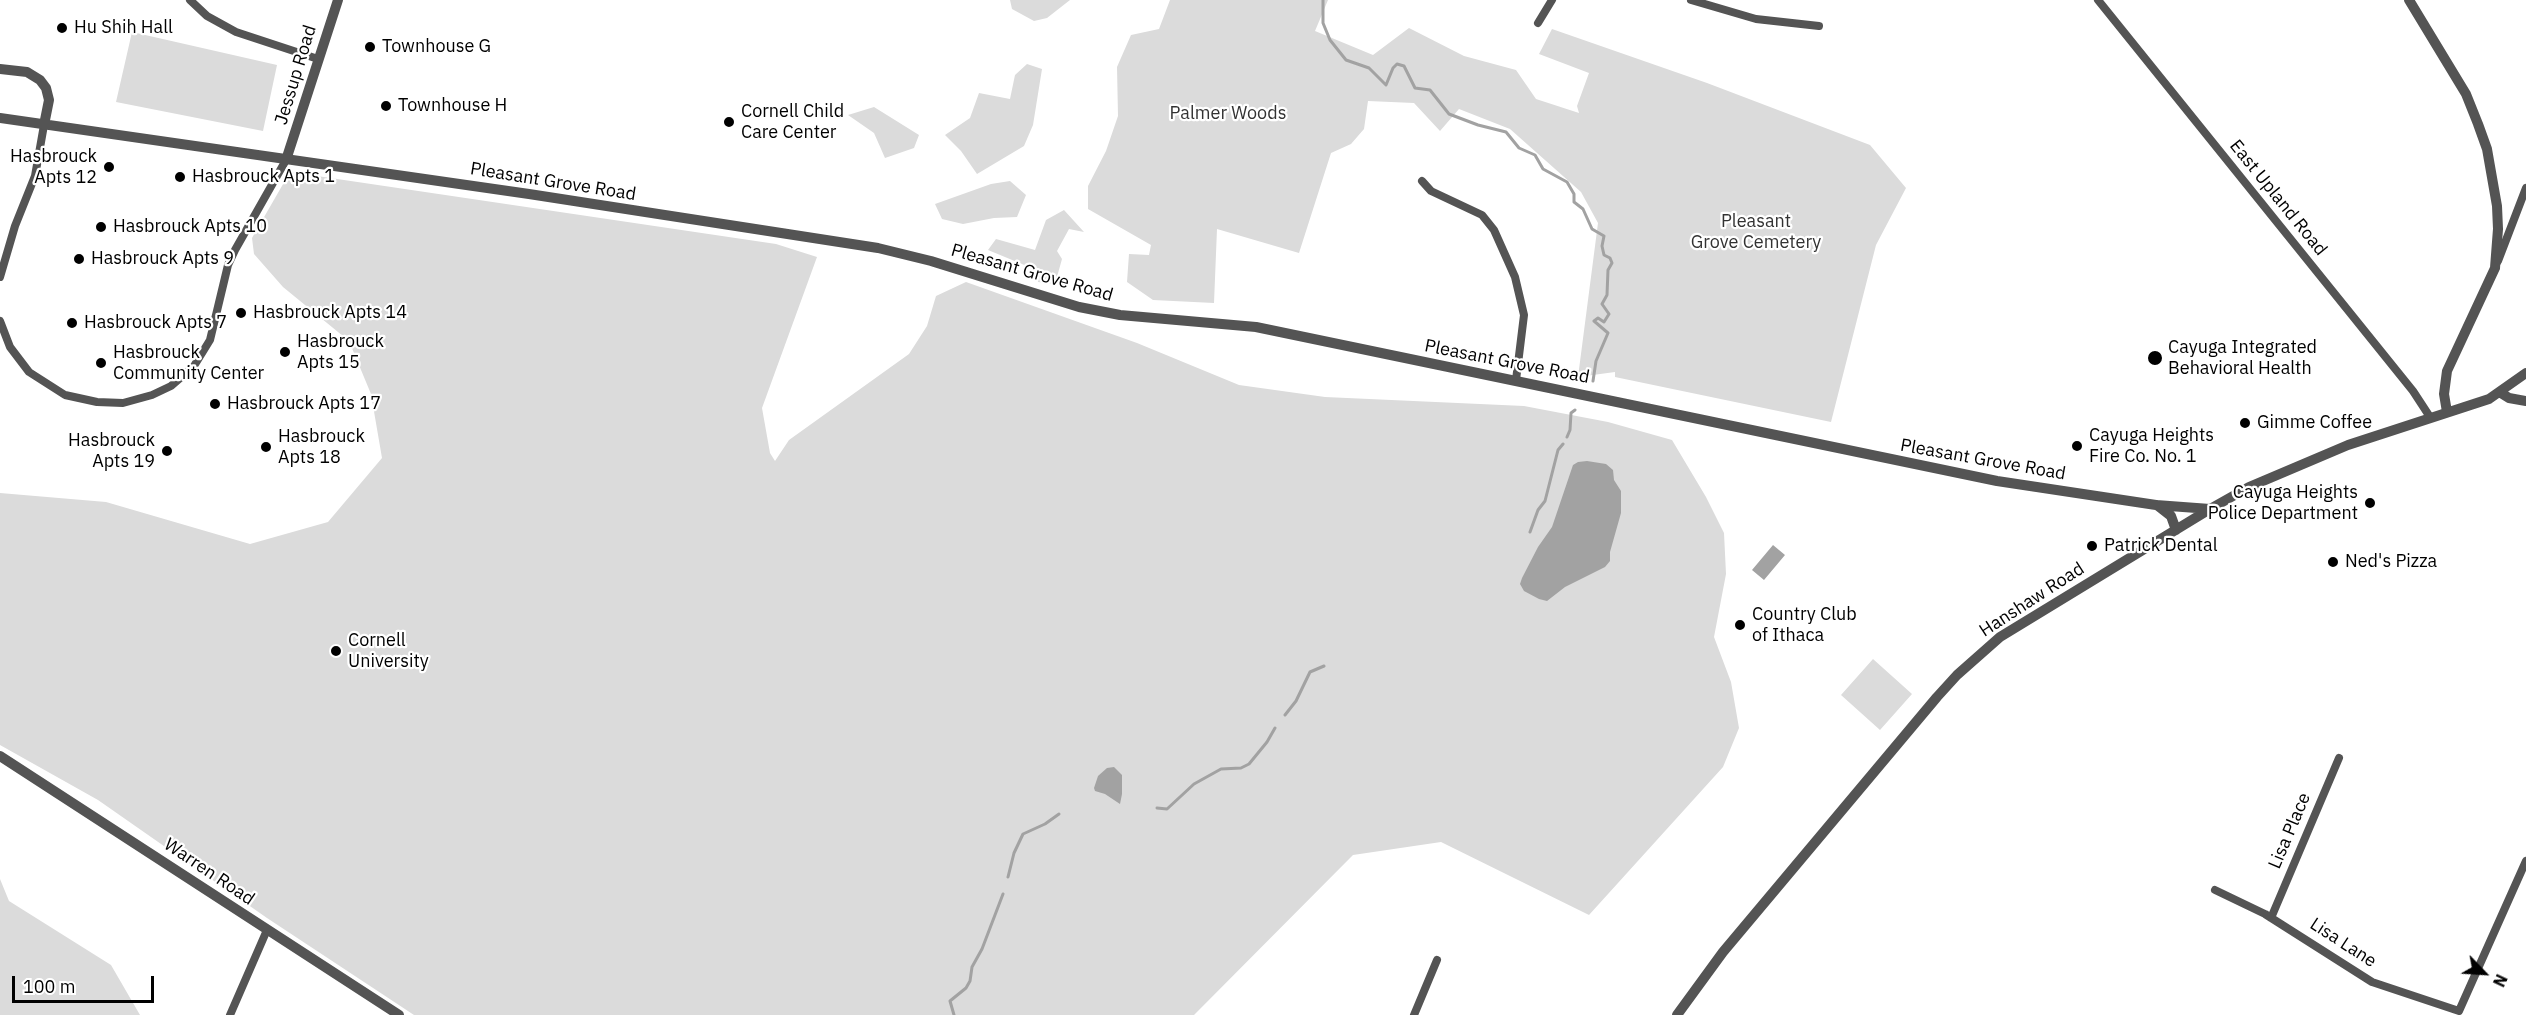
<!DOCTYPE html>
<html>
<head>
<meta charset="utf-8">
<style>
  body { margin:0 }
  #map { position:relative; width:2526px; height:1015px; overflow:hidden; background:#fff; font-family:"IBM Plex Sans",sans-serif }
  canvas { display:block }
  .north { position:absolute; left:2454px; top:943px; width:60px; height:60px; -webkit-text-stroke:4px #fff; paint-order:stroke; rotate:115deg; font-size:16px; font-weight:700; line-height:24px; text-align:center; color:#000 }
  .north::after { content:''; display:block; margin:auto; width:21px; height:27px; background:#000; clip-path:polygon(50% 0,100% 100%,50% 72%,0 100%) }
  .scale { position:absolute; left:12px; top:976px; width:142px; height:27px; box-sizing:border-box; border:3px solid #000; border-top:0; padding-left:8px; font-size:18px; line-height:21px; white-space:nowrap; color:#000; -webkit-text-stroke:4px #fff; paint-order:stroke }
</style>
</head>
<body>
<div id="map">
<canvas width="2526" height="1015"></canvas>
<div class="north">N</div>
<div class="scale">100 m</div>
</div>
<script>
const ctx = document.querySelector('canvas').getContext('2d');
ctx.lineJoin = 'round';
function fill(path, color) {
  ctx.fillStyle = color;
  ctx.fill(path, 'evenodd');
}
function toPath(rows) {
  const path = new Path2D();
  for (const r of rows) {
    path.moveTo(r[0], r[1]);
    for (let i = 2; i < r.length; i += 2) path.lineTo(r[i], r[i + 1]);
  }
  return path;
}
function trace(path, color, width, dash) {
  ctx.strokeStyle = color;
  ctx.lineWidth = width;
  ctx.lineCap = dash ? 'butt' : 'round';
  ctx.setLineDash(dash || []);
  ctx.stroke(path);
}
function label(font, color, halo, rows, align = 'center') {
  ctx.font = font + ' "IBM Plex Sans",sans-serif';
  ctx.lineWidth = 4.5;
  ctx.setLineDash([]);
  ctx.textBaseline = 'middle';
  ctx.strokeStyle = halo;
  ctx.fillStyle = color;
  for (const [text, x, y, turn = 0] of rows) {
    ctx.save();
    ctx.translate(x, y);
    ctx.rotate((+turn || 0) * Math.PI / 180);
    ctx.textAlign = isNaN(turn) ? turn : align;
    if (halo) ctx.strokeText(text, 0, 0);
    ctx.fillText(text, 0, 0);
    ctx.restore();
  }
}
fill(toPath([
  [1010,0,1070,0,1047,18,1034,21,1012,9],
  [1170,0,1328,0,1315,31,1373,55,1409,28,1464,56,1516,70,1536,99,1579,113,1577,106,1589,73,1539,54,1552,29,1707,83,1870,145,1906,188,1876,245,1831,422,1615,377,1615,372,1578,377,1598,223,1581,192,1510,129,1459,109,1440,131,1414,103,1368,101,1364,129,1351,144,1331,153,1299,253,1217,229,1214,303,1153,300,1127,282,1129,254,1149,255,1151,245,1088,209,1088,186,1106,151,1118,116,1117,67,1131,35,1159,29],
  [132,32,277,65,263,131,116,102],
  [1027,64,1042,69,1033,125,1024,146,977,174,961,151,945,135,970,118,979,93,1010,99,1015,75],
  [874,107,919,135,914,148,885,158,874,133,848,115],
  [290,172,776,244,817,257,762,408,770,453,775,461,789,440,909,354,927,326,936,296,966,282,1137,343,1239,385,1325,397,1524,406,1608,422,1672,440,1706,497,1724,533,1726,574,1714,637,1731,682,1739,728,1723,767,1589,915,1441,842,1353,855,1194,1015,414,1015,267,918,98,800,0,745,0,493,106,502,250,544,328,522,382,458,371,394,349,341,283,287,254,254,252,238],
  [1010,181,1026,195,1017,217,994,218,963,224,942,219,935,204,991,184],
  [1064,210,1084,232,1069,229,1057,251,1062,259,1055,284,1038,282,1034,269,988,250,996,239,1035,250,1046,220],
  [1873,659,1912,694,1880,730,1841,695],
  [0,879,9,901,111,965,140,1015,0,1015]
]), '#dbdbdb');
fill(toPath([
  [1587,461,1606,464,1613,470,1614,480,1621,491,1621,513,1610,552,1610,561,1605,567,1565,587,1547,601,1539,599,1524,591,1520,584,1522,578,1538,547,1552,527,1573,465,1578,462],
  [1773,545,1785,555,1764,580,1752,570],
  [1114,767,1122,775,1122,794,1120,804,1105,794,1095,791,1094,788,1098,776,1107,768]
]), '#a2a2a2');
trace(toPath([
  [1323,0,1323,23,1330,40,1346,60,1369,68,1386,85,1393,68,1397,64,1404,66,1415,88,1430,90,1449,114,1478,125,1506,132,1519,148,1535,155,1543,169,1567,182,1574,194,1574,202,1583,209,1592,229,1604,236,1602,246,1604,255,1610,258,1612,263,1608,270,1607,295,1602,304,1609,314,1604,322,1598,318,1594,321,1608,333,1596,361,1593,381],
  [1567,437,1570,430,1571,413,1575,410],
  [1530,532,1538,510,1545,501,1558,450,1563,444],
  [1285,715,1296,701,1310,672,1324,666],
  [1157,808,1167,809,1194,784,1221,769,1241,768,1249,764,1267,742,1275,728],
  [1008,877,1014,853,1023,834,1045,824,1059,814],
  [954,1015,950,1001,966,988,970,981,972,967,982,949,1003,894]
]), '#a2a2a2', 3);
trace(toPath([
  [190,0,207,16,236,32,318,59],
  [1691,0,1756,19,1819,26],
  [2098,0,2413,391,2430,417],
  [1538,23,1552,0],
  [1422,181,1431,191,1482,215,1494,230,1515,277,1524,315,1516,380],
  [2498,261,2526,188],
  [0,277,15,226,35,176,44,125],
  [0,321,10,347,29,372,65,395,97,402,123,403,152,395,171,386,194,366,210,340,228,265,235,250,286,160],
  [2215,890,2265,914,2372,982,2459,1011,2526,861],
  [2271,918,2339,758],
  [230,1015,267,930],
  [1414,1015,1437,960]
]), '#545454', 8);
trace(toPath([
  [2409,0,2466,94,2478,124,2487,149,2497,206,2498,229,2495,268,2447,371,2444,394,2447,412],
  [0,69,27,72,40,80,46,88,49,100,44,125],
  [0,118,529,194,878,248,931,261,1079,307,1120,315,1256,327,1997,481,2156,505,2210,509],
  [286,160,338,0],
  [2501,393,2509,398,2526,401],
  [2157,505,2171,516,2176,530],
  [0,756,399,1015],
  [1677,1015,1723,952,1937,697,1957,675,2000,637,2210,509,2249,487,2348,445,2489,399,2526,373]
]), '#545454', 10);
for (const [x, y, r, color] of [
  [62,28,6,"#000"],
  [370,47,6,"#000"],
  [386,106,6,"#000"],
  [729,122,6,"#000"],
  [109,167,6,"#000"],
  [180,177,6,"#000"],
  [101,227,6,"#000"],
  [79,259,6,"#000"],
  [241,313,6,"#000"],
  [72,323,6,"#000"],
  [285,352,6,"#000"],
  [2155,358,8,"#000"],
  [101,363,6,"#000"],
  [215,404,6,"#000"],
  [2245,423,6,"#000"],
  [2077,446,6,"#000"],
  [266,447,6,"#000"],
  [167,451,6,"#000"],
  [2370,503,6,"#000"],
  [2092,546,6,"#000"],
  [2333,562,6,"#000"],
  [1740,625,6,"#000"],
  [336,651,6,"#000"]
]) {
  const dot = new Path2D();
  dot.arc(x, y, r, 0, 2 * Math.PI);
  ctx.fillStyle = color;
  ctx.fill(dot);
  trace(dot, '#fff', 2);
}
label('18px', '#000', '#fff', [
  ["Hu Shih Hall",74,28],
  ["Townhouse G",382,47],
  ["Townhouse H",398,106],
  ["Cornell Child",741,112],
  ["Care Center",741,133],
  ["Hasbrouck",97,157,"right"],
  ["Apts 12",97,178,"right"],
  ["Hasbrouck Apts 1",192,177],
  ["Hasbrouck Apts 10",113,227],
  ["Hasbrouck Apts 9",91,259],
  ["Hasbrouck Apts 14",253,313],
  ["Hasbrouck Apts 7",84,323],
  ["Hasbrouck",297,342],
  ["Apts 15",297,363],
  ["Cayuga Integrated",2168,348],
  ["Behavioral Health",2168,369],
  ["Hasbrouck",113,353],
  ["Community Center",113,374],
  ["Hasbrouck Apts 17",227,404],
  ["Gimme Coffee",2257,423],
  ["Cayuga Heights",2089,436],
  ["Fire Co. No. 1",2089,457],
  ["Hasbrouck",278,437],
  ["Apts 18",278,458],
  ["Hasbrouck",155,441,"right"],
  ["Apts 19",155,462,"right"],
  ["Cayuga Heights",2358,493,"right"],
  ["Police Department",2358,514,"right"],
  ["Patrick Dental",2104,546],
  ["Ned's Pizza",2345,562],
  ["Country Club",1752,615],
  ["of Ithaca",1752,636],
  ["Cornell",348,641],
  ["University",348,662]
], 'left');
label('18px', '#000', '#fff', [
  ["Jessup Road",296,75,-73],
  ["Pleasant Grove Road",553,182,9],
  ["East Upland Road",2278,198,51],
  ["Pleasant Grove Road",1032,273,16],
  ["Pleasant Grove Road",1507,362,11],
  ["Pleasant Grove Road",1983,460,10],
  ["Hanshaw Road",2032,600,-33],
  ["Lisa Place",2290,831,-67],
  ["Warren Road",209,872,34],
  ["Lisa Lane",2343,943,33]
]);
label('18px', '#323232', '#fff', [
  ["Palmer Woods",1228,114],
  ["Pleasant",1756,222],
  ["Grove Cemetery",1756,243]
]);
</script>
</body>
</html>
